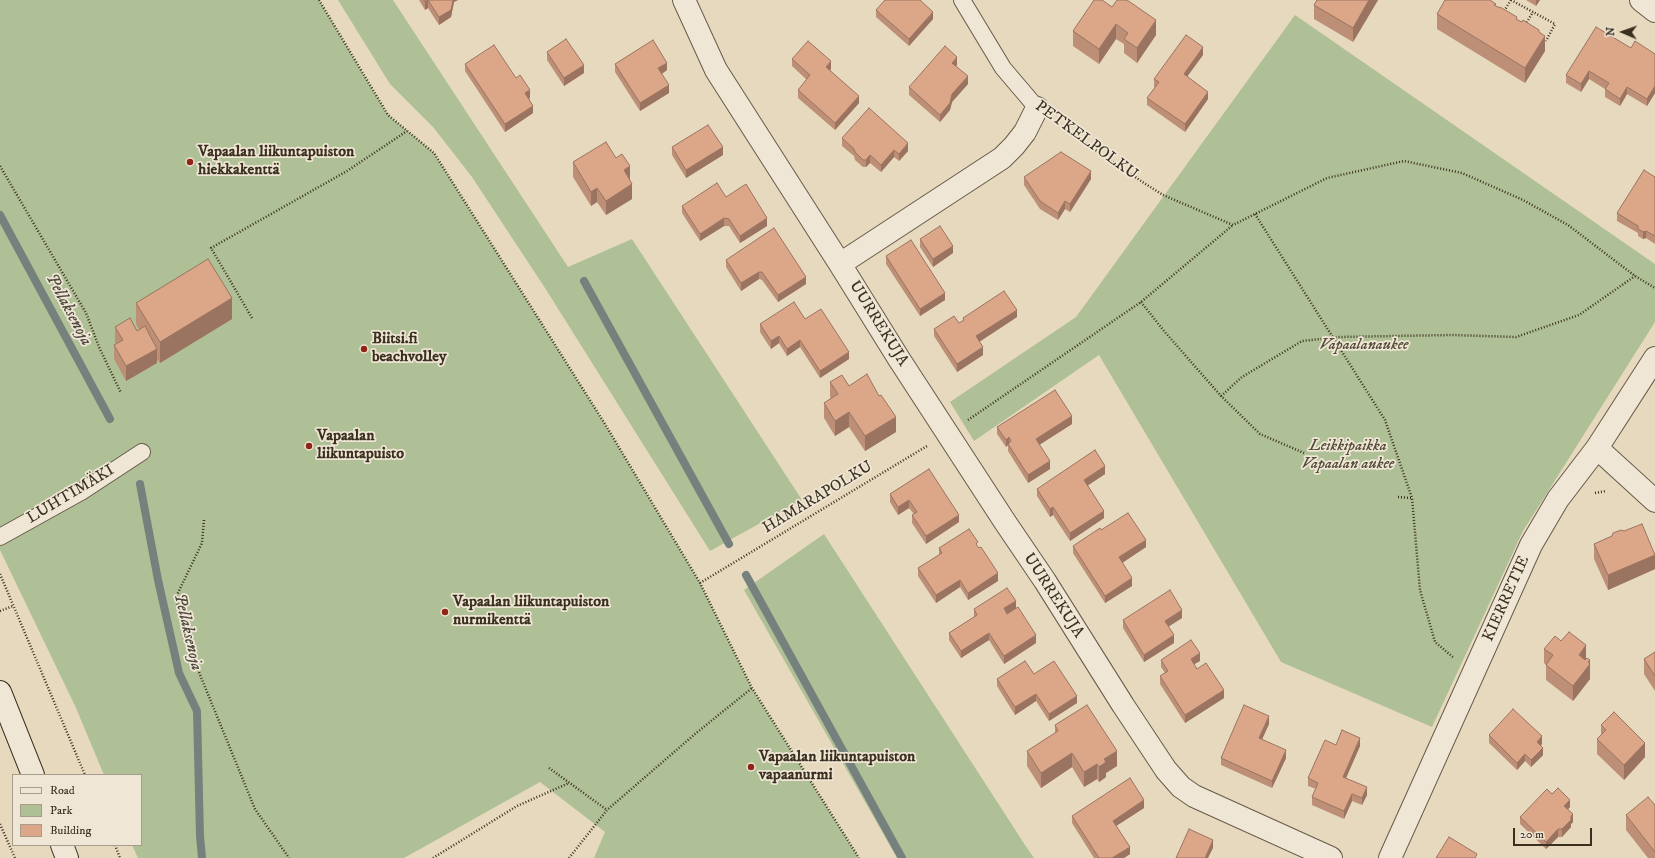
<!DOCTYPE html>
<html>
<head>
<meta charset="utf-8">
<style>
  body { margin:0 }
  #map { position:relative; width:1655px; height:858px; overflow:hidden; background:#e7d9be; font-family:"IM FELL DW Pica",serif }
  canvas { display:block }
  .legend { position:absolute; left:12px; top:774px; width:130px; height:72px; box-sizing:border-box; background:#efe6d5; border:1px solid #a79d8d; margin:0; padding:5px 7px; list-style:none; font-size:12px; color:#3b2f20 }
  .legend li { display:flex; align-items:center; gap:8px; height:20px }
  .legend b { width:20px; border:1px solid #a79d8d }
  .north { position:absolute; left:1603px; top:12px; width:40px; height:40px; -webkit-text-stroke:3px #efe6d5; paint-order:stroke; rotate:272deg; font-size:11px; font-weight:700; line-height:16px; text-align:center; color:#3b2f20 }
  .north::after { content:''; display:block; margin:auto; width:14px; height:18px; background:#3b2f20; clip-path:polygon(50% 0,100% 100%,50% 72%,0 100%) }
  .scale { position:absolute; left:1513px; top:828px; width:79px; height:18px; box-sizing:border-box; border:2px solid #3b2f20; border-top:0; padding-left:5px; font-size:12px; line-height:14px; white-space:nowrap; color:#3b2f20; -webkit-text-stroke:3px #efe6d5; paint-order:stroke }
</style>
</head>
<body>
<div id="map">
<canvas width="1655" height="858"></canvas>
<ul class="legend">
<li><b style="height:5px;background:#efe6d5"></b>Road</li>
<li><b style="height:11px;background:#afc096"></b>Park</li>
<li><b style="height:11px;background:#dca689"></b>Building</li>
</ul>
<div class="north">N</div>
<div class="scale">20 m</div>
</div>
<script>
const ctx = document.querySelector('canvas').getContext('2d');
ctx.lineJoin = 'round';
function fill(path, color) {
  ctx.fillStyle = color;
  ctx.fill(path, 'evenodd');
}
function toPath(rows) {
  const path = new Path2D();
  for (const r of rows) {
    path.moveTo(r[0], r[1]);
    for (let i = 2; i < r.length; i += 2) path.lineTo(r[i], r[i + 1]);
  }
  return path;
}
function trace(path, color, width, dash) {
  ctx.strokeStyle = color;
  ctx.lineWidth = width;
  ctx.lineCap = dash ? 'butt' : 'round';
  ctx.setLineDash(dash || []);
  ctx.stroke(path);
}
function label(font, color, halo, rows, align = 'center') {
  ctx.font = font + ' "IM FELL DW Pica",serif';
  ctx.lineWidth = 3.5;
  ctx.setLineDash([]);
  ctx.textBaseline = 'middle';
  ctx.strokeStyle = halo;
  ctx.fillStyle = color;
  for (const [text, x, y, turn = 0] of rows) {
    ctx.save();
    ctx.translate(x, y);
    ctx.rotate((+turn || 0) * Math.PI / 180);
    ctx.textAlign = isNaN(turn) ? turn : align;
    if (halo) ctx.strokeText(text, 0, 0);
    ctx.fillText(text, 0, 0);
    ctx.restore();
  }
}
fill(toPath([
  [0,0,319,0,388,115,434,153,605,424,700,583,752,688,859,858,594,858,605,832,540,782,404,858,138,858,132,845,141,845,141,775,104,775,76,708,0,550],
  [338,0,393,0,568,267,632,239,802,500,710,551,545,288,472,177,433,127,390,84],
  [1295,15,1655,264,1655,322,1523,531,1432,727,1281,662,1099,355,974,441,950,402,1076,317],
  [824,534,1025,845,1034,858,897,858,744,590]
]), '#afc096');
trace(toPath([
  [0,215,110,419],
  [584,281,729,544],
  [140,484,158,580,179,673,197,711,200,836,202,858],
  [746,575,902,858]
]), '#76817e', 8);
const lane = toPath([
  [962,0,1003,68,1037,108],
  [0,537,81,492,142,452]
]);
const street = toPath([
  [684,0,716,70,840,264,899,359,1005,522,1045,581,1123,705,1166,770,1181,787,1194,796,1331,858],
  [1641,0,1655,11],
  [840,264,1002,158,1014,146,1025,132,1037,108],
  [1597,448,1655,501],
  [1390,858,1531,545,1558,499,1597,448,1655,358]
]);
const secondary = toPath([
  [0,692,33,775],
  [62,845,67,858]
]);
trace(lane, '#665a48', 18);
trace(street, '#665a48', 24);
trace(secondary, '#3b2f20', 24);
trace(toPath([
  [319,0,388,115,434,153,605,424,700,583,752,688,859,858],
  [1511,0,1555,24,1546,41],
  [1504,11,1511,0],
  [1525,25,1533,12],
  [1056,123,1144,183,1163,195,1233,225,1327,178,1404,161,1462,173,1523,200,1568,225,1635,276,1655,288],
  [0,166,86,313,99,347,121,393],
  [1255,214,1385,420,1412,498,1420,590,1435,642,1454,658],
  [1141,302,1164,331,1221,396,1260,434,1304,453],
  [252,318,211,248,347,171,407,131],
  [1221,396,1242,377,1302,341,1338,337,1452,335,1516,337,1579,315,1635,276],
  [968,420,1141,302,1233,225],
  [1595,493,1606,491],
  [1398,497,1412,498],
  [204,520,202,543,176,597,187,643,255,809,289,858],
  [0,574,85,775],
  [700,583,927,446],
  [0,611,13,606],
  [549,768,607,810],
  [0,824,15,858],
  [115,845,120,858],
  [433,858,517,806,569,783],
  [569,858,607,810,695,734,752,688]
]), '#3b2f20', 2.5, [1, 2]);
trace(lane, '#efe6d5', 16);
trace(street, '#efe6d5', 22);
trace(secondary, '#efe6d5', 22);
fill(toPath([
  [419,0,458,0,454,2,451,17,439,25,428,8,425,10],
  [1317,0,1378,0,1353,42,1314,19,1314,5],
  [1526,0,1540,0,1536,6],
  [1496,6,1539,33,1545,51,1525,83,1437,29,1437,14],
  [1112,7,1156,35,1137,63,1124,53,1124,44,1116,39,1099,64,1073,46,1073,31],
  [876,10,933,19,909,46,876,17],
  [1631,48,1655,54,1655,93,1647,106,1627,94,1620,106,1605,97,1605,89,1589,79,1581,92,1566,83,1566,75],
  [547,52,584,73,564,86,547,60],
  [1203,55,1187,76,1208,99,1185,132,1147,105,1147,98,1155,87,1154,87,1154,79],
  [792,59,831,69,830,70,859,103,835,130,798,98,798,90,807,80,792,66],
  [465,64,516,78,530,98,529,98,533,113,505,132,465,71],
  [615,64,667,70,662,74,669,93,640,111,615,72],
  [957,65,956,66,968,84,952,102,950,110,940,122,909,95,909,87],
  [842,138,908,151,899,161,894,157,881,172,870,163,866,167,863,167,855,160,854,156,842,146],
  [672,147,723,155,686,178,672,155],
  [573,162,630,180,632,199,606,215,597,202,591,206,573,177],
  [1024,177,1091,179,1070,212,1065,209,1058,220,1040,209,1024,185],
  [1655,177,1655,244,1646,238,1643,239,1638,236,1638,233,1617,221,1617,213],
  [726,197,767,226,740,243,729,226,724,226,700,241,682,213,682,206],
  [920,239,953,253,933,267,920,247],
  [886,256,945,300,920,316,886,264],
  [726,260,806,284,778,302,762,280,759,279,741,291,726,267],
  [136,303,232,319,160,363,157,359,157,363,126,381,114,359,114,345,116,344,115,342,115,327,137,331,139,329,136,324],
  [1017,317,979,342,983,355,957,372,934,336,934,329,959,323,963,321,963,318],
  [805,319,849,359,820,378,800,347,787,356,779,343,771,349,760,332,760,324],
  [830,382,849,386,879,396,896,432,865,451,849,427,835,436,824,418,824,403,831,398,830,397],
  [1072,424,1039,445,1050,469,1028,483,1008,451,1008,445,1006,447,997,434,997,427],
  [929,469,959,522,926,544,912,523,912,515,914,514,909,508,898,515,890,502,890,494],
  [1105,474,1088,485,1104,518,1070,541,1053,515,1050,517,1037,496,1037,489],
  [1101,530,1146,547,1122,563,1132,586,1105,603,1073,553,1073,546],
  [1612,536,1655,554,1655,569,1608,590,1594,559,1594,544],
  [978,547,998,581,968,600,960,587,936,603,918,576,918,568,939,555,939,548],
  [1016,608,1036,643,1004,664,989,640,961,658,949,640,949,633,974,617,974,609],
  [1182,618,1168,626,1174,643,1144,662,1123,628,1123,620],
  [1544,649,1586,659,1590,664,1590,679,1573,701,1546,680,1546,665,1544,663],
  [1655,652,1655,691,1644,674,1644,659],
  [1161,660,1200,661,1194,664,1197,669,1224,698,1185,723,1160,684,1160,676,1165,673,1161,667],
  [1034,674,1077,703,1049,721,1036,701,1015,715,997,686,997,679],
  [1269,724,1262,739,1286,758,1272,788,1221,765,1221,758],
  [1055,725,1117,766,1106,773,1106,777,1099,782,1097,779,1084,787,1072,767,1041,788,1027,766,1027,751,1055,733],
  [1601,725,1645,757,1624,780,1597,754,1597,739,1601,735],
  [1489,735,1542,744,1541,745,1543,755,1531,767,1525,761,1517,770,1489,743],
  [1336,745,1360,746,1346,778,1367,795,1362,805,1352,801,1344,819,1312,805,1312,797,1316,789,1308,786,1308,778],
  [1552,794,1570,807,1568,810,1573,822,1571,824,1571,827,1562,837,1558,837,1546,849,1520,824,1520,817],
  [1655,805,1655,858,1648,858,1626,830,1626,815],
  [1144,808,1116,826,1130,854,1124,858,1094,858,1072,823,1072,816]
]), '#bd8f76');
fill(toPath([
  [428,0,428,8,425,10,425,2],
  [453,0,458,0,454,2,451,17,439,25,439,17],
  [1369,0,1378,0,1353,42,1353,28],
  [1536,0,1540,0,1536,6],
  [933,12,933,19,909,46,909,39],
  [1156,20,1156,35,1137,63,1137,48],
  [1116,24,1116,39,1099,64,1099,49],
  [1539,30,1539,45,1545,36,1545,51,1525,83,1525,68],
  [1203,47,1203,55,1184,81,1184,74],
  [957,57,957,65,952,70,952,63],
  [831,61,831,69,826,74,826,67],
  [667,63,667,70,658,76,658,68],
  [584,65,584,73,564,86,564,78],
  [1589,71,1589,79,1581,92,1581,84],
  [968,76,968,84,952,102,950,110,940,122,940,115,952,94],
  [669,85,669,93,640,111,640,103],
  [1655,86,1655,93,1647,106,1647,99],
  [1627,87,1627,94,1620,106,1620,99],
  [530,90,530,98,525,101,525,93],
  [1208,92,1208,99,1185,132,1185,124],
  [859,96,859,103,835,130,835,123],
  [533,106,533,113,505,132,505,124],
  [908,143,908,151,899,161,899,154],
  [723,147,723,155,686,178,686,170],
  [894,150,894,157,881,172,881,165],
  [870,155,870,163,866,167,866,160],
  [630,166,630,181,624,170],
  [1091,171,1091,179,1070,212,1070,204],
  [632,184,632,199,606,215,606,201],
  [597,188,597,202,591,206,591,192],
  [1065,201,1065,209,1058,220,1058,213],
  [724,218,724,226,700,241,700,234],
  [767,218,767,226,740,243,740,236],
  [1646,231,1646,238,1643,239,1643,232],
  [953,246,953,253,933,267,933,259],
  [759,272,759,279,741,291,741,283],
  [806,277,806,284,778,302,778,295],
  [945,293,945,300,920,316,920,309],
  [232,298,232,319,160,363,160,342],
  [1017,310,1017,317,976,344,976,336],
  [779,336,779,343,771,349,771,341],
  [800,340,800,347,787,356,787,349],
  [983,347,983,355,957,372,957,364],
  [157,349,157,363,126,381,126,366],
  [849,352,849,359,820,378,820,371],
  [849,412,849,427,835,436,835,421],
  [1072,416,1072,424,1036,447,1036,439],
  [896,417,896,432,865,451,865,436],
  [1009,437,1009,445,1008,444,1008,445,1006,447,1006,440],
  [1050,461,1050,469,1028,483,1028,475],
  [1105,466,1105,474,1084,488,1084,480],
  [909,500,909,508,898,515,898,507],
  [1053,507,1053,515,1050,517,1050,509],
  [1104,511,1104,518,1070,541,1070,533],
  [959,515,959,522,926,544,926,536],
  [1146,540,1146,547,1119,565,1119,557],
  [1655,555,1655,569,1608,590,1608,575],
  [998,573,998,581,968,600,968,593],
  [1132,578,1132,586,1105,603,1105,596],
  [960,580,960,587,936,603,936,595],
  [1016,601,1016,608,1004,616,1004,608],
  [1182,610,1182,618,1165,629,1165,621],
  [989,633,989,640,961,658,961,651],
  [1036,635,1036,643,1004,664,1004,656],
  [1174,635,1174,643,1144,662,1144,655],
  [1586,645,1586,660,1579,669,1579,655],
  [1200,653,1200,661,1191,666,1191,659],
  [1590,660,1590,679,1573,701,1573,686],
  [1224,690,1224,698,1185,723,1185,715],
  [1036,694,1036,701,1015,715,1015,707],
  [1077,696,1077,703,1049,721,1049,714],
  [1269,716,1269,724,1259,746,1259,738],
  [1542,736,1542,744,1537,749,1537,742],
  [1360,738,1360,746,1343,785,1343,777],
  [1645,743,1645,757,1624,780,1624,765],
  [1543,748,1543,755,1531,767,1531,760],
  [1286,750,1286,758,1272,788,1272,781],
  [1117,751,1117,766,1106,773,1106,777,1099,782,1099,767,1104,759],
  [1072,753,1072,767,1041,788,1041,773],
  [1525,754,1525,761,1517,770,1517,763],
  [1097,764,1097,779,1084,787,1084,772],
  [1367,787,1367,795,1362,805,1362,798],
  [1352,794,1352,801,1344,819,1344,811],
  [1144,800,1144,808,1113,828,1113,821],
  [1570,800,1570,807,1564,813,1564,806],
  [1573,814,1573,822,1571,824,1571,827,1562,837,1562,829],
  [1558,829,1558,837,1546,849,1546,842],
  [1213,840,1213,848,1208,858,1205,858],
  [1130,847,1130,854,1124,858,1112,858]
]), '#9a7460');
const building = toPath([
  [424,0,453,0,451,10,439,17,428,0,425,2,424,0],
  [885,0,920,0,933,12,909,39,876,10,885,0],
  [1094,0,1102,0,1112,7,1117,0,1127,0,1156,20,1137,48,1124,39,1128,33,1116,24,1099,49,1073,31,1094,0],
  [1317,0,1369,0,1353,28,1314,5,1317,0],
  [1445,0,1490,0,1496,4,1494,5,1500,8,1500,7,1517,17,1516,19,1522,22,1523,20,1539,30,1539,32,1545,36,1525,68,1437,14,1445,0],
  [1596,27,1631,48,1635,41,1655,54,1655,86,1647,99,1627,87,1620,99,1605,89,1609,83,1589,71,1581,84,1566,75,1596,27],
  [1186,35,1203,47,1184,74,1208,92,1185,124,1147,98,1159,82,1154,79,1186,35],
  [566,39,584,65,564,78,547,52,566,39],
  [653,40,667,63,658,68,669,85,640,103,615,64,653,40],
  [808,41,831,61,826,67,859,96,835,123,798,90,810,75,792,59,808,41],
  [494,45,516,78,520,75,530,90,525,93,533,106,505,124,465,64,494,45],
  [945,46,957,57,952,63,968,76,952,94,950,103,940,115,909,87,945,46],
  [869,108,908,143,899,154,894,150,881,165,870,155,866,160,863,160,855,152,854,149,842,138,869,108],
  [708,125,723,147,686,170,672,147,708,125],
  [606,142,616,158,622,154,630,166,624,170,632,184,606,201,597,188,591,192,573,162,606,142],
  [1061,152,1091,171,1070,204,1065,201,1058,213,1040,201,1024,177,1061,152],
  [1644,170,1655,177,1655,236,1646,231,1643,232,1638,229,1638,226,1617,213,1644,170],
  [717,183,726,197,746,184,767,218,740,236,729,219,724,218,700,234,682,206,717,183],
  [940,226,953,246,933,259,920,239,940,226],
  [774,228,806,277,778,295,762,272,759,272,741,283,726,260,774,228],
  [911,240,945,293,920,309,886,256,911,240],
  [208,259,232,298,160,342,136,303,208,259],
  [1004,291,1017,310,976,336,983,347,957,364,934,329,954,316,959,323,964,320,963,318,1004,291],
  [794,302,805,319,821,309,849,352,820,371,800,340,787,349,779,336,771,341,760,324,794,302],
  [130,318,137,331,145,326,157,349,126,366,114,345,123,340,115,327,130,318],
  [867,374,879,396,881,395,896,417,865,436,849,412,835,421,824,403,838,394,830,382,842,375,849,386,867,374],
  [1055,390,1072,416,1036,439,1050,461,1028,475,1008,444,1011,441,1009,437,1006,440,997,427,1055,390],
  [1095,450,1105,466,1084,480,1104,511,1070,533,1053,507,1050,509,1037,489,1095,450],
  [929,469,959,515,926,536,912,515,917,512,909,500,898,507,890,494,929,469],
  [1128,513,1146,540,1119,557,1132,578,1105,596,1073,546,1100,528,1101,530,1128,513],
  [1642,524,1655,555,1608,575,1594,544,1612,536,1613,533,1621,530,1624,531,1642,524],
  [969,529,978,542,976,544,979,548,981,547,998,573,968,593,960,580,936,595,918,568,942,553,939,548,969,529],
  [1007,588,1016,601,1004,608,1007,614,1018,607,1036,635,1004,656,989,633,961,651,949,633,977,615,974,609,1007,588],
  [1170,590,1182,610,1165,621,1174,635,1144,655,1123,620,1170,590],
  [1569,632,1586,645,1579,655,1585,660,1587,658,1590,660,1588,662,1590,664,1573,686,1546,665,1553,655,1544,649,1555,636,1561,641,1569,632],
  [1191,640,1200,653,1191,659,1197,669,1206,663,1224,690,1185,715,1160,676,1168,671,1161,660,1191,640],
  [1655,652,1655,676,1644,659,1655,652],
  [1025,661,1034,674,1054,661,1077,696,1049,714,1036,694,1015,707,997,679,1025,661],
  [1087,705,1117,751,1104,759,1106,762,1099,767,1097,764,1084,772,1072,753,1041,773,1027,751,1058,731,1055,725,1087,705],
  [1244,705,1269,716,1259,738,1286,750,1272,781,1221,758,1244,705],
  [1513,709,1542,736,1537,742,1543,748,1531,760,1525,754,1517,763,1489,735,1513,709],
  [1614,712,1645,743,1624,765,1597,739,1606,730,1601,725,1614,712],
  [1342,730,1360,738,1343,777,1367,787,1362,798,1352,794,1344,811,1312,797,1318,783,1308,778,1325,740,1336,745,1342,730],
  [1130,778,1144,800,1113,821,1130,847,1112,858,1099,858,1072,816,1130,778],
  [1558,788,1570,800,1564,806,1573,814,1571,816,1571,820,1562,829,1558,829,1546,842,1520,817,1547,789,1552,794,1558,788],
  [1648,797,1655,805,1655,852,1626,815,1648,797],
  [1189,829,1213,840,1205,858,1176,858,1189,829],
  [1449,837,1477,854,1475,858,1436,858,1449,837]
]);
fill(building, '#dca689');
trace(building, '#9a7460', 1);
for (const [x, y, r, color] of [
  [190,162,4,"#8f2418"],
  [364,349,4,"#8f2418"],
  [309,446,4,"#8f2418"],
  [445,612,4,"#8f2418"],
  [751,767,4,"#8f2418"]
]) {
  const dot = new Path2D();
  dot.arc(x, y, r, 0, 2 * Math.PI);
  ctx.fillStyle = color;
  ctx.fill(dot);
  trace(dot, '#efe6d5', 1.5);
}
label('16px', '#3b2f20', '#efe6d5', [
  ["PETKELPOLKU",1086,141,36],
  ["UURREKUJA",878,324,58],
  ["LUHTIMÄKI",71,495,-31],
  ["HAMARAPOLKU",818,498,-31],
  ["UURREKUJA",1053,596,57],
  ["KIERRETIE",1507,599,-66]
]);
label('bold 16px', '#3b2f20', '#efe6d5', [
  ["Vapaalan liikuntapuiston",198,153],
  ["hiekkakenttä",198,171],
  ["Biitsi.fi",372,340],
  ["beachvolley",372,358],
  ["Vapaalan",317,437],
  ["liikuntapuisto",317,455],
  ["Vapaalan liikuntapuiston",453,603],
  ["nurmikenttä",453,621],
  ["Vapaalan liikuntapuiston",759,758],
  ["vapaanurmi",759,776]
], 'left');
label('italic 16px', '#524c38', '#efe6d5', [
  ["Vapaalanaukee",1364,346],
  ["Leikkipaikka",1348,447],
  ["Vapaalan aukee",1348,465]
]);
label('italic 17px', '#4f4a3f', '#efe6d5', [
  ["Pellaksenoja",68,310,62],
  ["Pellaksenoja",187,632,77]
]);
</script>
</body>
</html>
